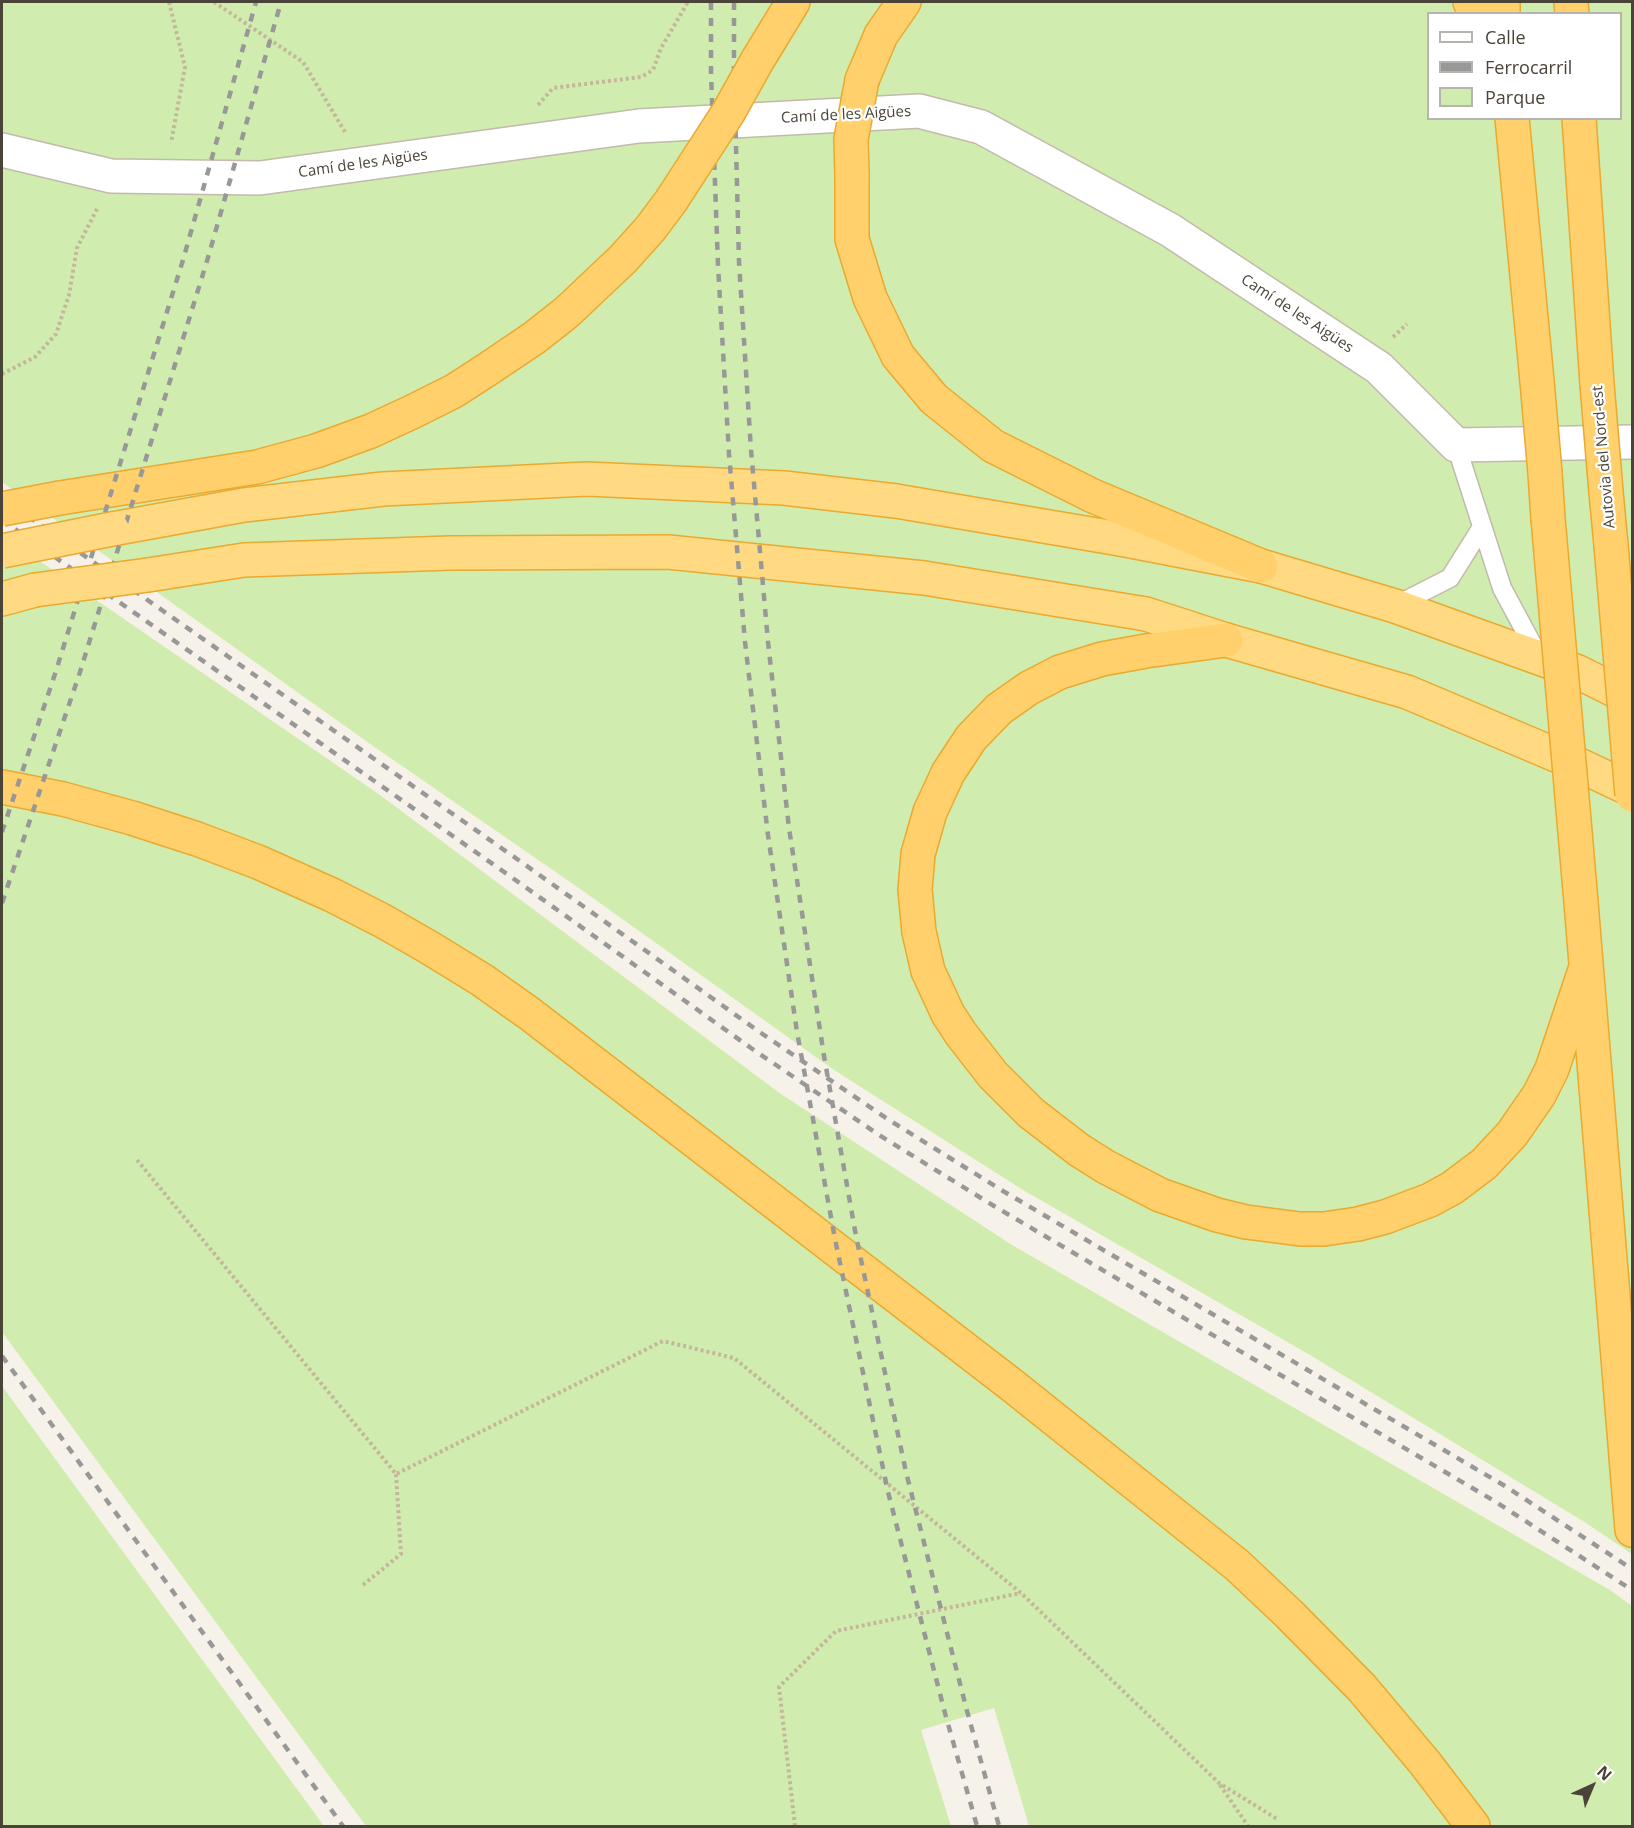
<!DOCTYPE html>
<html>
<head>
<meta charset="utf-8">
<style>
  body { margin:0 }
  #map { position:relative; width:1634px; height:1828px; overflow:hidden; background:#f6f2e9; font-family:"Open Sans",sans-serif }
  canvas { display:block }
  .frame { position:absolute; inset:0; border:3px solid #4a4337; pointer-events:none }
  .legend { position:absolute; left:1427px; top:12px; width:195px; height:108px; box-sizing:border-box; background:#fff; border:2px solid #b7b4af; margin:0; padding:8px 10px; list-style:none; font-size:18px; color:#4a4337 }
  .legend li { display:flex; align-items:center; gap:12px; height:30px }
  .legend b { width:30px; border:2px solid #b7b4af }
  .north { position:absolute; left:1562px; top:1756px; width:60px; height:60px; -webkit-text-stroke:4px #fff; paint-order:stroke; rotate:44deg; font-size:16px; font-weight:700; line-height:24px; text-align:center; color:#4a4337 }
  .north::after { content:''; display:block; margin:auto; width:21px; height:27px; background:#4a4337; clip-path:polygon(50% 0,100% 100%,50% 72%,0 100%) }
</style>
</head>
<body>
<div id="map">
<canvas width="1634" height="1828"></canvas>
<div class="frame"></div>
<ul class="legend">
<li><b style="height:8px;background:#fff"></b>Calle</li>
<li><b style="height:8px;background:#989898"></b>Ferrocarril</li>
<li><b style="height:16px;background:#d0edaf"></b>Parque</li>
</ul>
<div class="north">N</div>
</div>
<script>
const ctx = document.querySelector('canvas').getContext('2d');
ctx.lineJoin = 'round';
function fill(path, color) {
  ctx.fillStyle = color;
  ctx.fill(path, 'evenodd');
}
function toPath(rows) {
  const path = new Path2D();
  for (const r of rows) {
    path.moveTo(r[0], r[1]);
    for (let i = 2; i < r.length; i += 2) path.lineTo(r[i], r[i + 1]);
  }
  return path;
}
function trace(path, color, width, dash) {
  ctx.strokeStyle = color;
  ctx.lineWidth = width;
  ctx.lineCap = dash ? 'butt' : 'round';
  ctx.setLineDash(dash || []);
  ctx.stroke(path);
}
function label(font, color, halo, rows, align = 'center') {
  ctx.font = font + ' "Open Sans",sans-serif';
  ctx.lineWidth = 4.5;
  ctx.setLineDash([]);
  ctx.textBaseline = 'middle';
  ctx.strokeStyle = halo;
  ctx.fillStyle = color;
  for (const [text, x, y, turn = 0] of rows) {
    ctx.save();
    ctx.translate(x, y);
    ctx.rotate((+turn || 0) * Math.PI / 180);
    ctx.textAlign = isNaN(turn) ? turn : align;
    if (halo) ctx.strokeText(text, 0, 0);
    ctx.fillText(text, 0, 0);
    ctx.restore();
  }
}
fill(toPath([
  [2,2,1632,2,1632,1554,1586,1523,1310,1355,1023,1190,834,1070,576,886,373,746,2,482],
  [1428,14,1620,14,1620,118,1428,118],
  [2,535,380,795,781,1094,1012,1245,1610,1590,1632,1606,1632,1826,1029,1826,994,1708,921,1730,951,1826,366,1826,2,1332],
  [2,1386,86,1501,324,1826,2,1826]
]), '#d0edaf');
const service = toPath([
  [1456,445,1502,588,1539,657],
  [1395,606,1450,578,1482,527]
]);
const minor = toPath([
  [2,150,111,176,260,178,639,126,919,111,981,127,1170,230,1379,368,1456,445,1632,442]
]);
const trunk = toPath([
  [112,529,244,505,383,489,587,479,784,488,896,501,1120,539,1261,566,1395,606,1578,672,1632,699],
  [148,575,244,560,451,553,668,552,924,578,1146,614,1226,640,1407,692,1575,763,1632,790],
  [2,599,35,590]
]);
const motorway = toPath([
  [1470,2,1476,14],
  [1503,2,1503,14],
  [1571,2,1572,14],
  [757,61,793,2],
  [862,80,881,35,904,2],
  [1512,118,1537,381],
  [1579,118,1597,384],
  [852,174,852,239,870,298,898,356,934,399,993,446,1093,496,1261,566],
  [1545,473,1548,518],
  [1606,492,1611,545],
  [60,498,257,467,316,451,371,431,414,411,454,391,488,369,534,338,567,312,623,259,650,229,671,201],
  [1226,640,1146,651,1102,659,1060,672,1029,688,999,709,971,738,948,773,930,812,918,854,915,890,919,932,928,971,948,1014,961,1034,993,1075,1031,1113,1079,1150,1106,1167,1160,1195,1217,1215,1246,1222,1300,1229,1324,1229,1358,1224,1385,1217,1430,1200,1452,1188,1484,1164,1512,1134,1539,1095,1552,1069,1586,967],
  [2,787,63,799,132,818,197,839,258,862,332,895,383,921,430,948,482,980,530,1014,1013,1386,1237,1565,1289,1614,1362,1688,1425,1763,1473,1826],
  [1581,902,1632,1530]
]);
trace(service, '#c2baab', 21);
trace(minor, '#c2baab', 36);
trace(trunk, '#eaa92f', 36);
trace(motorway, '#eaa92f', 36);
trace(toPath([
  [169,2,185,67,171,143],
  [214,2,303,62,345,132],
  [538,105,553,88,641,77,653,70,661,48,688,2],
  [1393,337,1407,324],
  [2,374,35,357,56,334,69,295,77,248,98,207],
  [137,1160,396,1474,663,1341,734,1358,1021,1593,1219,1783,1277,1819],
  [363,1585,401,1554,396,1474],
  [1220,1785,1248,1826],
  [795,1826,779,1687,836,1631,1021,1593]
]), '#c5b79b', 4, [3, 3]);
trace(service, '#fff', 18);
trace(minor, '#fff', 33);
trace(trunk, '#ffda82', 33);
trace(motorway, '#ffd06b', 33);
trace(toPath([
  [711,2,711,73,718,265,729,454,745,642,768,835,797,1032,835,1239,888,1492,946,1717,977,1826],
  [734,2,734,68,739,262,751,450,768,642,789,828,824,1056,856,1236,906,1472,967,1711,999,1826],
  [2,498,517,859,761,1033,889,1120,1003,1191,1505,1486,1632,1569],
  [2,520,507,874,751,1048,879,1135,994,1206,1496,1502,1632,1590],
  [2,832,56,671,183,260,256,2],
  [2,903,80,672,207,261,281,2],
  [2,1356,343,1826]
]), '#989898', 4.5, [8, 8]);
const trunkBridge = toPath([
  [2,551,112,529],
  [35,590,148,575]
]);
const motorwayBridge = toPath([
  [852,174,851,139,862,80],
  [671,201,728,113,757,61],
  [1537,381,1545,473],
  [1597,384,1606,492],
  [2,509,60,498],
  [1548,518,1581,902],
  [1611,545,1632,795]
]);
trace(trunkBridge, '#eaa92f', 36, []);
trace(motorwayBridge, '#eaa92f', 36, []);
trace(trunkBridge, '#ffda82', 33);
trace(motorwayBridge, '#ffd06b', 33);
label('15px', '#4a4337', '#fff', [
  ["Camí de les Aigües",846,115,-3],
  ["Camí de les Aigües",363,164,-8],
  ["Camí de les Aigües",1297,314,33],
  ["Autovia del Nord-est",1604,457,-95]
]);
</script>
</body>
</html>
